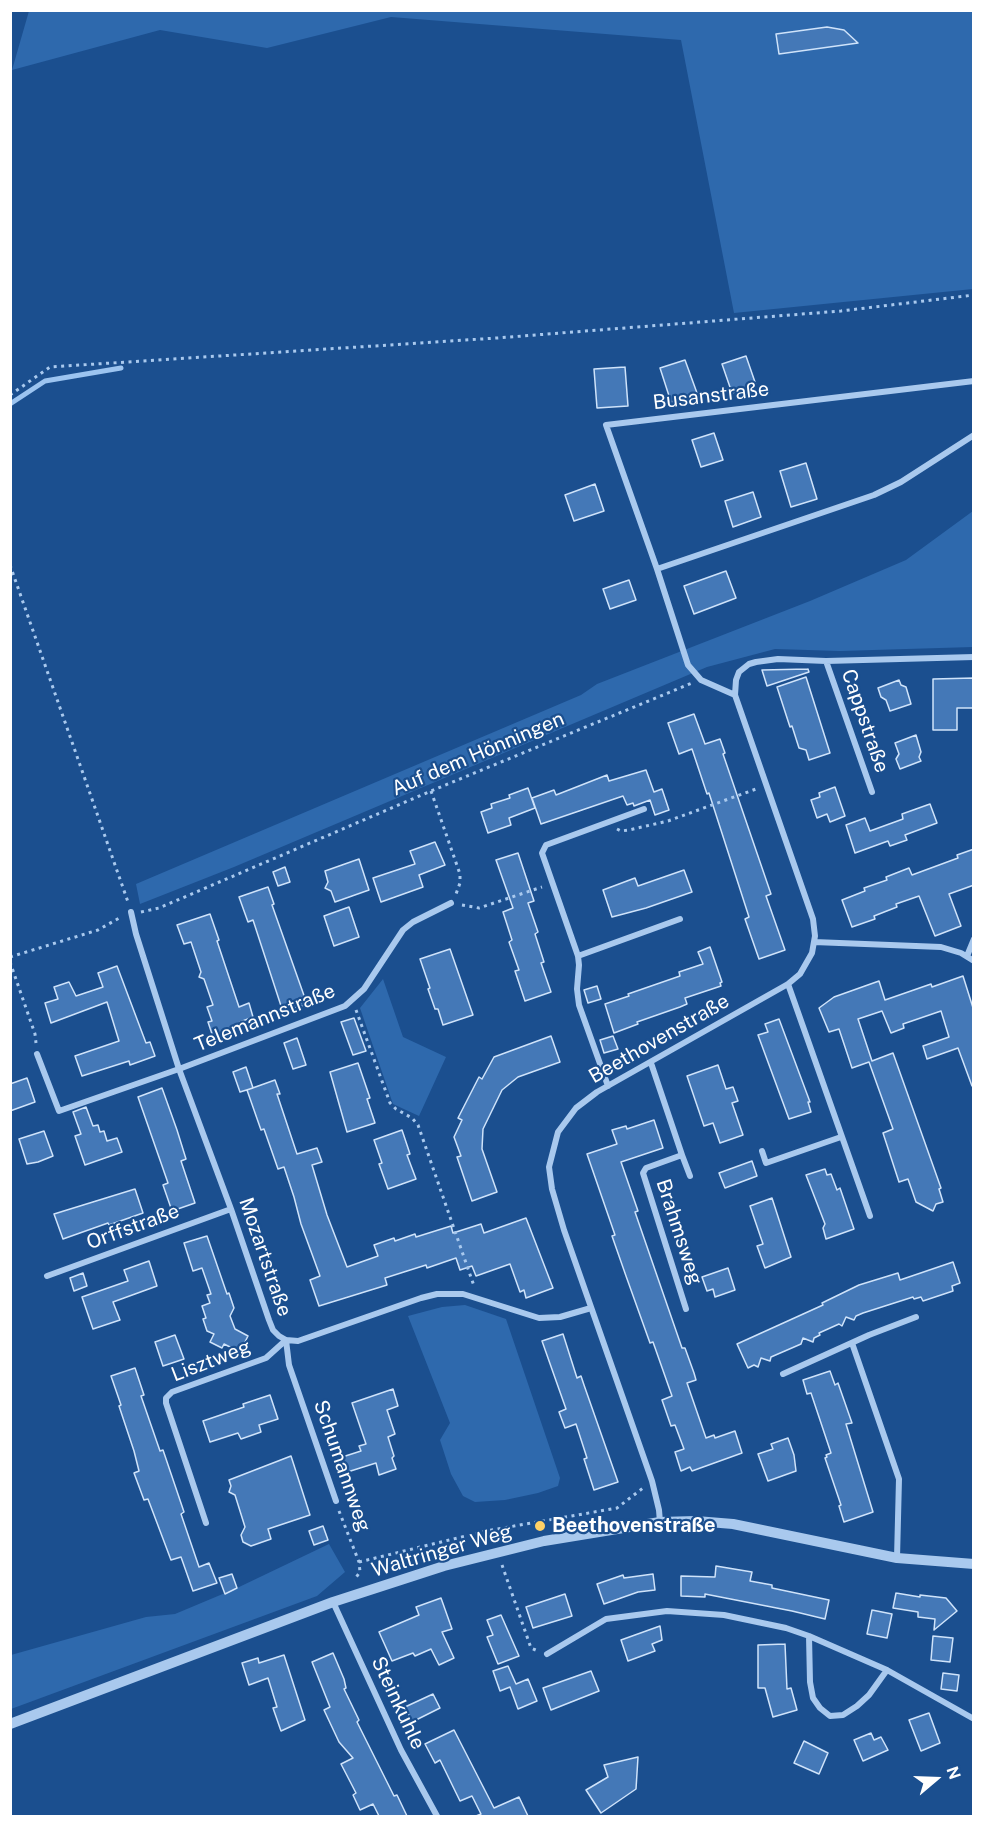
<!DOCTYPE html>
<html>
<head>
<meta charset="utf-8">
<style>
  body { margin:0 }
  #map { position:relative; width:984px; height:1827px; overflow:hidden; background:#1b4f8f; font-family:"Public Sans",sans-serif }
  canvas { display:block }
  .frame { position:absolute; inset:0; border:12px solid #fff; pointer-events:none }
  .north { position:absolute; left:906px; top:1749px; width:60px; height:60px; -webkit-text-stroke:4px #1b4f8f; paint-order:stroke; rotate:71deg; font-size:16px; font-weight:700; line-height:24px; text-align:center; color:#fff }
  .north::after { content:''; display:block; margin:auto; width:21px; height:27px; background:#fff; clip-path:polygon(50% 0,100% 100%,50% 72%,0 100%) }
</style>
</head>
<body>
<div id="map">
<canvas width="984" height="1827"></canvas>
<div class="frame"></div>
<div class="north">N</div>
</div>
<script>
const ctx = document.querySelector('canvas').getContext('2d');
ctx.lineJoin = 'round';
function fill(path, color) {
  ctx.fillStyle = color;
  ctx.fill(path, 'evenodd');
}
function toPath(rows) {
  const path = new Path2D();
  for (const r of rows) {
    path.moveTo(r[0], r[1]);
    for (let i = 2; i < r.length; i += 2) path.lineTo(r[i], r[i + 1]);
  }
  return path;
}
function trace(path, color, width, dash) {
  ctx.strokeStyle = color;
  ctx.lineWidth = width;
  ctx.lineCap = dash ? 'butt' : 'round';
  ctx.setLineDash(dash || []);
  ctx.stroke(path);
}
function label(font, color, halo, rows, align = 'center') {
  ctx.font = font + ' "Public Sans",sans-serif';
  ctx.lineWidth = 4.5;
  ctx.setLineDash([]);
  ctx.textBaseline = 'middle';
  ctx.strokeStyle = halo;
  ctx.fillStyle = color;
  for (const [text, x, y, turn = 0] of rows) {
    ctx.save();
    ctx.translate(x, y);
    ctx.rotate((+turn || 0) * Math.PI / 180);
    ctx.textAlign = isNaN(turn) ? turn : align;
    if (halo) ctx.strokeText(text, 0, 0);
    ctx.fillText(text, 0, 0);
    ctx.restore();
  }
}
fill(toPath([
  [29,11,973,11,973,289,734,313,681,40,391,17,267,48,160,30,12,70],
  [973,511,973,647,840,651,775,649,707,667,234,867,140,904,136,884,581,695,597,684,810,601,906,560],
  [383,979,403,1037,446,1057,419,1116,393,1104,360,1008],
  [465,1305,506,1319,560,1478,558,1486,538,1493,505,1500,475,1502,463,1496,451,1474,440,1440,450,1423,408,1316,442,1307],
  [329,1544,345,1572,317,1596,11,1709,11,1655,146,1617,175,1614,237,1588]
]), '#2e69ad');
trace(toPath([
  [10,404,45,381,121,368]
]), '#9cc4f0', 5);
const building = toPath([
  [827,27,844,30,858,43,779,54,776,34,827,27],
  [746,356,756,385,732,393,722,364,746,356],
  [685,360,697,393,671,402,660,368,685,360],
  [625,367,628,406,597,408,594,369,625,367],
  [714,433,723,460,701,467,692,440,714,433],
  [806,463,817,499,791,507,780,471,806,463],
  [595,484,604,511,574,521,565,495,595,484],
  [753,492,761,517,733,527,725,501,753,492],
  [726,571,736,598,694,614,684,586,726,571],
  [629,580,636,600,610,609,603,589,629,580],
  [808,669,809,672,767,686,762,670,808,669],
  [806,677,830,753,809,760,806,750,799,748,792,726,790,727,777,687,806,677],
  [974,678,974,708,957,708,957,730,933,730,933,679,974,678],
  [899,680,901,685,906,687,911,704,890,711,886,700,881,697,878,688,899,680],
  [694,714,705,744,720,739,725,753,723,754,771,894,766,896,785,950,759,959,745,919,749,917,709,793,707,794,692,749,679,754,668,723,694,714],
  [916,735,921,752,919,757,921,761,900,769,896,759,899,754,895,743,916,735],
  [646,770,654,792,662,789,669,810,655,815,650,800,634,806,633,803,627,805,623,796,541,824,532,798,554,790,556,795,607,775,609,781,646,770],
  [835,787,845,816,830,822,827,814,817,818,811,800,820,797,819,793,835,787],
  [528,788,535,808,509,818,511,825,488,833,481,812,492,808,491,804,510,798,509,795,528,788],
  [930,804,937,823,905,835,907,840,890,846,888,841,855,853,846,825,865,818,870,831,903,819,902,814,930,804],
  [435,842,445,865,419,875,423,887,381,902,373,878,415,864,410,851,435,842],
  [974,849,974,885,949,894,961,926,935,936,919,896,896,904,897,907,874,916,875,919,852,927,842,900,865,891,864,888,887,880,886,877,909,868,912,875,958,858,957,855,974,849],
  [518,853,534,901,528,903,538,932,535,934,544,962,541,963,551,992,525,1001,515,971,519,970,509,942,512,940,503,912,513,908,496,860,518,853],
  [359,859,369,890,335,902,331,891,325,888,328,882,325,871,359,859],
  [285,867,290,882,278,886,273,872,285,867],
  [684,870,692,892,646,908,612,917,603,890,635,878,638,886,684,870],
  [268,887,274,904,272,905,307,1004,283,1012,253,920,248,922,239,897,268,887],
  [349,907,359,937,334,946,324,916,349,907],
  [210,914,219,940,217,941,239,1007,249,1003,253,1017,240,1022,241,1027,213,1037,208,1022,212,1021,207,1007,213,1005,204,979,199,977,201,972,191,942,184,944,177,925,210,914],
  [710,947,722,982,720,983,721,986,685,998,687,1004,680,1007,637,1022,638,1024,614,1033,605,1004,629,996,628,994,680,976,679,972,703,964,698,952,710,947],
  [450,949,473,1015,443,1025,438,1009,435,1009,428,989,430,988,420,959,450,949],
  [117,966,146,1043,150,1042,155,1056,130,1065,129,1061,82,1076,75,1056,119,1041,107,1002,51,1023,45,1003,58,999,54,987,69,982,76,996,103,987,98,973,117,966],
  [963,976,974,1011,974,1086,972,1086,958,1048,927,1059,923,1046,949,1037,941,1011,903,1024,904,1028,891,1033,882,1011,858,1019,872,1061,893,1053,941,1188,939,1189,943,1202,936,1204,933,1211,916,1202,908,1179,899,1182,883,1133,893,1129,869,1062,852,1068,839,1029,829,1032,819,1008,834,997,879,981,885,1000,931,984,932,987,963,976],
  [597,986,601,999,588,1003,584,990,597,986],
  [354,1018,366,1051,353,1055,341,1022,354,1018],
  [779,1019,810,1102,808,1102,811,1112,789,1119,758,1035,768,1032,765,1024,779,1019],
  [551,1036,560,1062,518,1077,502,1090,483,1129,482,1149,497,1192,472,1201,457,1157,461,1156,454,1137,462,1120,458,1118,479,1077,482,1079,494,1057,551,1036],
  [613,1036,618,1049,604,1053,600,1040,613,1036],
  [297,1038,306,1065,293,1069,284,1043,297,1038],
  [358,1063,370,1098,367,1099,375,1123,347,1132,330,1072,358,1063],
  [718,1065,726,1089,733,1087,738,1101,732,1103,743,1135,720,1143,713,1123,704,1126,687,1076,718,1065],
  [246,1067,253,1088,240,1092,233,1072,246,1067],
  [27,1078,35,1102,10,1111,10,1084,27,1078],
  [275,1080,280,1094,277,1094,297,1154,317,1148,322,1162,312,1165,327,1215,347,1267,378,1256,374,1245,394,1238,395,1241,415,1234,416,1237,451,1226,453,1233,481,1224,484,1233,526,1218,553,1288,526,1298,524,1290,520,1292,510,1264,476,1276,472,1266,460,1270,456,1258,427,1268,426,1265,385,1278,387,1285,319,1306,310,1280,320,1276,301,1224,294,1197,284,1167,278,1169,264,1129,261,1130,247,1090,275,1080],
  [162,1088,177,1130,186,1159,181,1161,195,1203,172,1211,163,1185,168,1183,138,1097,162,1088],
  [86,1107,93,1126,98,1125,100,1132,104,1131,107,1141,117,1138,122,1152,85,1165,75,1136,81,1134,73,1112,86,1107],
  [654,1120,663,1148,621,1162,638,1211,635,1212,654,1267,682,1348,685,1348,694,1373,696,1380,687,1383,706,1438,714,1435,715,1438,735,1431,742,1453,692,1471,690,1467,681,1471,675,1452,684,1449,675,1425,671,1426,662,1400,672,1396,653,1342,650,1343,626,1276,612,1236,615,1235,587,1154,617,1144,612,1130,626,1126,627,1129,654,1120],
  [402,1130,410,1154,407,1155,416,1179,388,1189,379,1164,382,1163,374,1140,402,1130],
  [44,1131,53,1156,38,1162,27,1164,19,1139,44,1131],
  [752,1161,757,1176,725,1188,719,1173,752,1161],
  [825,1169,827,1175,831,1174,837,1190,840,1188,854,1229,826,1239,823,1228,825,1224,806,1175,825,1169],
  [135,1189,143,1213,109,1225,108,1223,63,1239,54,1214,135,1189],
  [772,1198,791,1257,765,1268,757,1246,763,1244,750,1206,772,1198],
  [207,1236,227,1294,229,1293,234,1308,230,1316,235,1329,248,1336,240,1352,224,1344,222,1348,210,1342,214,1334,207,1331,203,1319,206,1318,202,1306,210,1303,207,1295,211,1294,202,1268,193,1271,184,1243,207,1236],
  [149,1261,157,1286,113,1302,120,1320,93,1329,82,1297,128,1281,124,1270,149,1261],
  [953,1262,960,1283,952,1286,953,1291,923,1301,921,1297,914,1299,913,1297,863,1313,856,1316,854,1320,846,1317,842,1326,839,1324,819,1333,820,1335,814,1338,813,1342,803,1338,801,1344,771,1357,770,1361,761,1358,758,1367,754,1365,748,1368,737,1344,823,1305,822,1303,859,1285,898,1273,900,1280,953,1262],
  [728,1268,735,1290,715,1297,713,1289,707,1291,702,1277,728,1268],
  [83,1273,87,1286,74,1291,70,1278,83,1273],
  [563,1334,577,1378,581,1376,584,1385,618,1482,594,1490,584,1459,587,1458,576,1424,565,1428,559,1412,566,1409,542,1341,563,1334],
  [175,1335,184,1359,163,1366,155,1342,175,1335],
  [135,1368,144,1395,141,1396,160,1451,163,1450,184,1512,181,1514,199,1567,209,1563,217,1583,193,1591,181,1557,171,1560,148,1499,144,1500,134,1473,139,1471,134,1451,119,1406,121,1405,111,1376,135,1368],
  [830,1371,835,1385,838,1383,852,1423,846,1424,873,1512,844,1522,839,1506,841,1505,825,1458,827,1457,826,1455,831,1453,811,1393,807,1394,803,1380,830,1371],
  [393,1389,398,1406,387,1410,395,1434,388,1437,394,1456,392,1458,396,1469,379,1475,376,1463,341,1474,336,1459,361,1451,359,1446,366,1444,352,1403,393,1389],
  [270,1395,278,1419,259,1425,261,1432,241,1439,238,1433,210,1442,203,1421,244,1407,243,1404,270,1395],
  [788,1438,794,1455,796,1471,768,1481,758,1454,773,1449,771,1444,788,1438],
  [291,1456,310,1515,268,1529,271,1539,251,1546,243,1542,241,1535,245,1527,235,1495,229,1492,231,1486,229,1480,291,1456],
  [323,1526,328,1540,314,1545,309,1531,323,1526],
  [716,1566,752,1572,750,1581,772,1585,772,1588,829,1600,825,1619,792,1611,705,1594,705,1597,681,1596,681,1576,715,1577,716,1566],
  [232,1574,237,1588,225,1594,219,1578,232,1574],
  [653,1574,655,1590,638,1592,604,1604,597,1584,623,1575,624,1578,653,1574],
  [896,1593,920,1597,920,1595,946,1598,957,1611,934,1630,935,1619,918,1617,918,1612,893,1608,896,1593],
  [565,1594,572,1616,533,1628,526,1607,565,1594],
  [441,1598,452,1629,442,1632,454,1658,439,1665,431,1649,415,1656,413,1653,392,1661,379,1632,419,1615,416,1607,441,1598],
  [872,1610,892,1614,887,1638,867,1634,872,1610],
  [501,1615,519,1656,498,1664,487,1637,493,1635,487,1620,501,1615],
  [660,1626,662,1640,652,1644,655,1651,628,1661,621,1640,660,1626],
  [933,1636,953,1638,950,1662,931,1660,933,1636],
  [785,1644,787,1689,791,1688,797,1710,773,1717,765,1688,758,1688,758,1645,785,1644],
  [333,1653,344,1679,346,1688,344,1689,359,1720,357,1722,394,1796,397,1795,407,1816,379,1816,373,1804,360,1810,353,1795,356,1793,341,1764,353,1758,339,1742,324,1710,330,1707,312,1662,333,1653],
  [284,1655,305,1720,281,1731,273,1708,277,1707,268,1678,249,1685,242,1663,258,1658,259,1663,284,1655],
  [508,1666,516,1684,528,1679,537,1701,518,1709,510,1687,500,1691,493,1671,508,1666],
  [591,1671,599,1691,551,1710,543,1688,591,1671],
  [943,1673,959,1675,957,1691,941,1689,943,1673],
  [433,1694,440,1708,412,1722,405,1707,433,1694],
  [929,1713,940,1743,921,1751,909,1720,929,1713],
  [454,1730,494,1808,519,1797,528,1816,476,1816,481,1814,472,1796,460,1801,440,1760,435,1763,425,1744,454,1730],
  [871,1733,874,1740,881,1737,888,1750,863,1761,854,1740,871,1733],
  [804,1741,828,1753,819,1774,794,1763,804,1741],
  [638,1757,636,1789,601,1813,586,1790,608,1777,604,1765,638,1757]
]);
fill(building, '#4478b7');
trace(building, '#cfe3fa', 1.5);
trace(toPath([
  [10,395,50,367,497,338,841,311,974,295],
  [10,565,128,902],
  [431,791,460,874,460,883,456,894],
  [617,829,621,831,629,830,668,821,756,789],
  [462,905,479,908,542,887],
  [141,912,159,908,431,791,692,683],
  [10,957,98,930,121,917],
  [10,962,35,1034,36,1043],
  [356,1010,390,1103,396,1109,412,1118,418,1125,474,1286],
  [339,1511,359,1562,360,1572,354,1580],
  [359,1562,486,1531,617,1508,643,1488],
  [502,1565,531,1648,538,1651]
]), '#a9c9ee', 3, [3, 4.5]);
trace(toPath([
  [657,569,874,495,901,482,974,435],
  [826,661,872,792],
  [735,695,701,680,688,665,657,569,606,425,974,381],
  [131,912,136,934,179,1069,231,1209,269,1320,273,1330,279,1336,286,1340,298,1341,421,1298,437,1294,463,1294,539,1318,560,1317,591,1308],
  [814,942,941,947,961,953,974,961],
  [578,956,680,919],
  [967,956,974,939],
  [788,984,870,1216],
  [37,1054,59,1111,179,1069,345,1006,364,989,403,930,413,922,451,903],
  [651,1063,682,1155,646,1168,643,1173,686,1309],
  [608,1086,579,1005,577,989,579,965,578,956,542,853,546,845,644,809],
  [762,1151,766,1163,841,1137],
  [682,1155,690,1176],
  [47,1276,231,1209],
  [286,1340,289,1365,336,1501],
  [852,1343,899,1479,897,1558],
  [783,1374,869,1335,916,1317],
  [660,1522,659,1510,652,1481,564,1230,552,1189,549,1167,558,1132,576,1108,597,1092,788,984,800,974,812,953,815,936,813,919,735,695,736,680,739,672,749,664,756,662,778,659,826,661,974,657],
  [206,1523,166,1403,166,1398,172,1392,266,1358,286,1340],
  [333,1602,401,1750,437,1816],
  [547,1654,606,1619,667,1611,724,1615,786,1628,809,1636],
  [887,1670,869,1695,857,1706,843,1715,830,1716,820,1708,813,1698,810,1682,809,1636,887,1670,974,1719]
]), '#a9c9ee', 6);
trace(toPath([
  [10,1724,333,1602,444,1566,544,1541,660,1522,696,1521,733,1524,897,1558,974,1564]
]), '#a9c9ee', 10);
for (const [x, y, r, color] of [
  [540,1526,6,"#ffd166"]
]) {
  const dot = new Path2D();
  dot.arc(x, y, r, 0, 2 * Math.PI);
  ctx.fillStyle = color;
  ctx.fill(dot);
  trace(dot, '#1b4f8f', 2);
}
label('20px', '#fff', '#1b4f8f', [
  ["Busanstraße",711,396,-7],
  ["Cappstraße",865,721,71],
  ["Auf dem Hönningen",478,754,-23],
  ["Telemannstraße",265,1018,-22],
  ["Beethovenstraße",659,1039,-30],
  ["Orffstraße",133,1227,-20],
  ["Brahmsweg",679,1232,72],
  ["Mozartstraße",265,1257,71],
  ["Lisztweg",211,1361,-21],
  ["Schumannweg",342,1466,71],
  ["Waltringer Weg",442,1551,-16],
  ["Steinkuhle",398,1703,65]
]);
label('bold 20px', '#fff', '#1b4f8f', [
  ["Beethovenstraße",552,1526]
], 'left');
</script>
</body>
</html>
